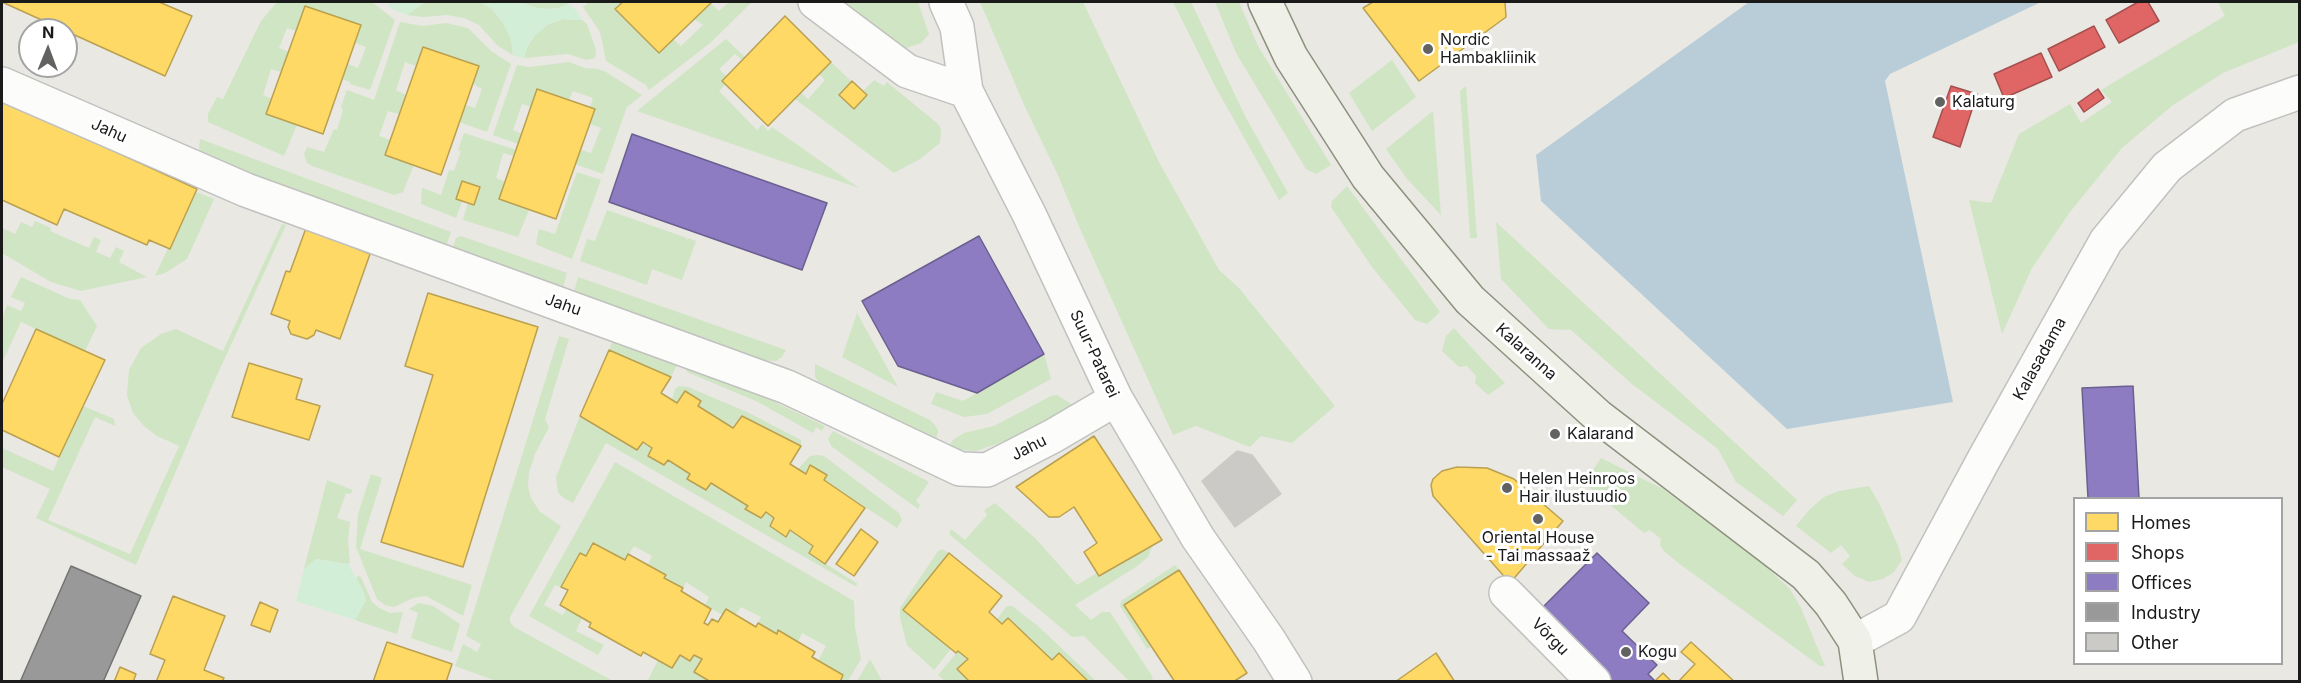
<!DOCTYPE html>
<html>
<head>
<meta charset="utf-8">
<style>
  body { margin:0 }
  #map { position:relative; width:2301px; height:683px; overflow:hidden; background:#e9e8e3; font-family:Inter,sans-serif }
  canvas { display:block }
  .frame { position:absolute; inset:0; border:3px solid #1a1a1a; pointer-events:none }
  .legend { position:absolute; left:2073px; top:497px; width:210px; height:168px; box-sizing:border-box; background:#fff; border:2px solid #a3a3a3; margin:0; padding:8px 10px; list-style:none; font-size:18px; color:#1a1a1a }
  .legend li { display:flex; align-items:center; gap:12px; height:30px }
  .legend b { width:30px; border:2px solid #a3a3a3 }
  .north { position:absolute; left:18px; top:18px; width:60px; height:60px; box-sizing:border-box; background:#fff; border:2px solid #a3a3a3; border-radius:50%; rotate:1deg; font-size:16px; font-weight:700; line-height:24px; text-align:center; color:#1a1a1a }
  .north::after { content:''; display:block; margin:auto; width:21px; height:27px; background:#626260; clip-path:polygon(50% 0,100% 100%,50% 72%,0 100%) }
</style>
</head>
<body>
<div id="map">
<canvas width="2301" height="683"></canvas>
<div class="frame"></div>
<ul class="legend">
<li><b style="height:16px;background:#ffd966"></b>Homes</li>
<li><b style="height:16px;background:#e06666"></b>Shops</li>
<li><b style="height:16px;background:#8e7cc3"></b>Offices</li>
<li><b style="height:16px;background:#999"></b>Industry</li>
<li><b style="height:16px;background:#cbcac6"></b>Other</li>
</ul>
<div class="north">N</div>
</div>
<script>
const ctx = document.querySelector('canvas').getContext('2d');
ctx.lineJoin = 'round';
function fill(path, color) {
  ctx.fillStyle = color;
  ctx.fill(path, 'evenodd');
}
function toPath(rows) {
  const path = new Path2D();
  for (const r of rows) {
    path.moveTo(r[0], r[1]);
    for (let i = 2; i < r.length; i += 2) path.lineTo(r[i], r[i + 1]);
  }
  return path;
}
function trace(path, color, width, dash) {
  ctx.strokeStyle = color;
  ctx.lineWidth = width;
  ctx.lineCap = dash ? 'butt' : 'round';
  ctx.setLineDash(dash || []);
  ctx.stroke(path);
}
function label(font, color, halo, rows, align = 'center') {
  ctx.font = font + ' Inter,sans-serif';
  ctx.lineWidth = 6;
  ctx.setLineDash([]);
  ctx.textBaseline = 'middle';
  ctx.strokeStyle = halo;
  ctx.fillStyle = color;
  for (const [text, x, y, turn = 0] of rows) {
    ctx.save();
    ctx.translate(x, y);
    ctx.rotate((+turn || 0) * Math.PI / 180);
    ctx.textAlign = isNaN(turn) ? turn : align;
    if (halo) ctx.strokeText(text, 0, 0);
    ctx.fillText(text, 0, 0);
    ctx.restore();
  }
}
fill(toPath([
  [277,2,372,2,395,20,370,90,350,84,350,82,342,79,348,64,358,68,366,47,355,43,361,25,296,31,287,28,279,48,289,52,281,72,271,69,263,95,272,99,267,114,297,125,284,156,208,122,208,114,217,97,223,99,261,21],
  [425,2,480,2,491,8,504,24,511,39,513,55,498,46,479,25,464,18,447,15,423,17,407,15],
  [520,2,565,2,569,4,559,8,547,9,536,8],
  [589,2,623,2,616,9,673,39,681,46,703,25,694,19,710,3,719,11,729,2,752,2,709,44,649,90,646,85,606,61,600,32,583,7],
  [840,2,918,2,929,34,921,43,906,48],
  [980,2,1083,2,1159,162,1219,270,1238,287,1335,406,1292,443,1261,436,1250,447,1196,426,1173,435,1081,231,1057,173,1025,107],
  [1173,2,1191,2,1245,116,1288,193,1279,200,1215,86],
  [1215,2,1239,2,1258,46,1331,165,1316,174,1306,169,1236,53],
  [2218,2,2299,2,2299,42,2223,73,2173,105,2122,148,2070,212,2032,268,2002,334,1969,200,1991,203,2019,134,2070,104,2081,123,2112,102,2101,90,2225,16],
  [563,19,582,20,587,24,596,50,595,58,586,60,568,54,524,58,527,47,535,35,547,25],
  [400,22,423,26,446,23,468,28,491,51,511,64,487,132,459,122,465,105,475,108,482,89,473,84,478,66,423,47,416,66,405,62,396,90,406,95,399,114,388,111,379,136,390,140,385,155,414,165,403,192,394,195,312,166,307,163,304,154,307,147,324,152,334,129,337,130,343,110,341,107,347,90,374,100],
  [726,39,745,57,742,60,735,54,719,69,726,76,722,81,726,84,719,91,757,130,762,124,768,131,772,127,859,188,637,111],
  [1392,60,1416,97,1372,131,1349,93],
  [569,62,585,68,598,69,606,72,642,95,627,107,603,174,575,164,581,150,591,153,601,128,590,124,595,110,590,108,593,98,573,91,569,100,538,89,531,107,522,104,513,130,522,134,518,144,493,135,517,65,530,67],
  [831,62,852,82,839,95,854,109,867,95,863,91,874,80,884,86,887,82,938,124,941,129,940,143,920,159,894,173,795,99,800,92,808,99,825,80,819,74],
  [1466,86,1477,238,1470,238,1460,91],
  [1433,111,1441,215,1407,179,1386,149],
  [464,133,516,150,514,156,503,153,496,178,505,182,499,199,529,210,518,237,463,220,468,203,474,205,480,188,462,182,456,199,462,202,456,218,421,204,422,188,441,195,449,170,454,171,461,151,458,150],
  [200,139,451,232,445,249,203,156,199,149],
  [577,172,601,180,572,259,537,245,536,242,539,229,555,234],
  [1347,186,1440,312,1427,324,1415,320,1372,267,1331,207,1332,201],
  [196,192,214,199,187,259,165,273,155,276,168,248,170,249],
  [607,210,687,238,686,242,688,238,696,241,682,280,652,269,647,285,580,261,587,239,595,241],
  [35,221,51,228,50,231,89,248,94,237,101,240,96,252,110,258,116,247,124,251,119,262,147,277,81,291,51,282,2,253,2,228,15,234,21,222,32,227],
  [1496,222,1797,500,1783,516,1736,482,1718,449,1632,384,1571,330,1549,329,1501,279],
  [282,224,286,225,213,384,136,565,36,518,50,489,2,467,2,448,53,471,83,406,114,419,115,426,95,417,48,520,130,554,179,446,157,436,144,426,133,413,127,396,129,370,141,348,161,334,176,329,223,351],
  [461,236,567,273,563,288,452,250,456,238],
  [21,277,70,299,80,300,97,326,85,351,21,322,2,363,2,319,7,305,21,311,25,303,11,297],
  [578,277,786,350,782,357,776,361,759,360,574,292],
  [857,313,898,387,842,357],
  [1454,328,1482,359,1505,383,1488,395,1475,383,1476,376,1467,366,1459,367,1442,351,1446,336],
  [559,336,569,339,545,419,549,427,535,454,529,472,528,487,531,498,540,512,561,526,510,617,510,622,514,627,613,681,496,681,455,666,463,644,477,652,481,644,466,636],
  [613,341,677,365,671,377,609,350],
  [1044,354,1051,379,987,414,964,417,931,404,936,392,963,401],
  [815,364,930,420,935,425,938,431,936,441,819,382,815,377],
  [685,368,764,397,825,426,822,431,816,427,813,433,758,402,687,372],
  [679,386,688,387,747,412,801,440,801,446,742,416,731,427,698,406,701,401,685,391,677,403,672,399,675,389],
  [1057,395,1073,405,1014,438,976,451,957,450,949,446,953,440,964,433,994,426,1051,396],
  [580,416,637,449,643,442,652,448,648,456,663,465,668,460,690,474,687,479,705,490,711,483,748,506,745,509,760,518,766,512,774,518,770,526,790,531,813,546,809,553,858,584,855,586,606,443,573,503,564,498,558,493,556,477],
  [833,431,929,482,916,501,920,505,918,509,831,446,828,439],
  [818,455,824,456,899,513,902,520,897,528,824,480,827,475,811,465,806,474,798,469,810,456],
  [1601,458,1663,489,1763,564,1790,589,1801,608,1825,666,1820,666,1681,565,1664,551,1660,545,1661,539,1650,530,1644,533,1584,483],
  [615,462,854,601,855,627,861,659,848,681,840,681,818,661,826,646,802,633,798,642,779,631,777,634,758,623,761,617,741,607,735,615,723,615,705,605,709,597,686,582,683,588,664,578,665,575,648,565,652,556,634,546,625,560,586,556,580,554,561,587,555,585,544,605,563,615,566,609,582,618,576,631,604,645,598,655,529,616],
  [371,474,382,478,360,549,472,585,463,616,426,596,413,598,394,607,385,605,377,599,356,547,358,514],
  [327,480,353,490,350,494,346,493,337,518,350,522,348,541,350,563,348,564,316,559,304,569],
  [1869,486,1880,505,1898,546,1902,560,1894,572,1883,579,1869,582,1855,576,1842,564,1850,556,1841,545,1831,553,1796,526,1810,509,1824,497,1839,491],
  [995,503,1036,539,1077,585,1097,573,1099,576,1153,545,1148,557,1136,567,1075,605,1091,620,1102,612,1110,612,1152,676,1153,681,1129,681,1084,636,1072,637,949,534,951,529,965,540,987,515,984,510],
  [942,549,949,553,951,649,934,670,907,645,900,618,900,608,938,551],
  [1175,565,1179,570,1124,605,1151,647,1147,649,1120,606,1121,601],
  [358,576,361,577,372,602,379,608,390,613,403,612,397,634,355,620,366,600,356,579],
  [419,603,433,606,460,624,452,652,411,638,418,613,409,609],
  [1007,606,1012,606,1038,626,1096,681,1089,681,1060,653,1052,660,1009,618,1002,624,997,619],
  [958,651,968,659,970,681,945,681,938,675],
  [680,655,690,661,694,655,702,659,695,672,711,681,648,680,658,660,672,668],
  [870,659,882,681,857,681]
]), '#d0e5c4');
fill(toPath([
  [390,2,425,2,407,15,392,9,388,5],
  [480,2,520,2,536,8,547,9,559,8,569,4,578,12,582,20,563,19,547,25,530,40,524,58,518,57,513,55,511,39,501,19,491,8],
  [316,559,348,564,363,590,366,600,355,620,296,601,304,569]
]), '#d2eed7');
fill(toPath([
  [1749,2,2041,2,1890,74,1885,81,1953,402,1787,429,1541,201,1536,155]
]), '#b9cdd9');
const homes = toPath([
  [2,2,159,2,192,16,165,76,2,2],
  [623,2,712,2,659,53,615,9,623,2],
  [1373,2,1505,2,1506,17,1419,81,1363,8,1373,2],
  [305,6,361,25,323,134,266,114,305,6],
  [785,16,831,62,768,126,722,81,785,16],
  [423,47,479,66,441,175,385,155,423,47],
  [852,81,867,95,854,109,839,95,852,81],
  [537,89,595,109,556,219,499,199,537,89],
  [2,100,197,189,170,249,149,240,147,245,64,209,57,225,2,200,2,100],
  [462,181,480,187,474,205,456,199,462,181],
  [306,228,370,254,340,339,316,330,314,335,307,339,291,334,288,327,290,321,271,314,286,271,290,272,306,228],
  [428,293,538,327,463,567,381,542,433,375,405,366,428,293],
  [36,329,105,360,59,457,2,430,2,404,36,329],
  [609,350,671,377,661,393,677,403,685,391,701,401,698,406,733,428,742,416,801,446,790,464,806,474,810,465,827,475,824,480,865,508,825,564,809,553,813,546,790,530,786,537,770,526,774,518,766,512,761,518,745,509,748,506,711,483,706,490,687,479,690,474,668,460,664,465,648,456,652,448,643,442,637,450,580,416,609,350],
  [249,363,302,379,296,399,320,406,309,440,232,417,249,363],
  [1094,436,1162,540,1099,576,1084,552,1097,543,1074,507,1059,517,1049,517,1016,487,1094,436],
  [1457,467,1487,468,1514,479,1563,521,1510,583,1433,496,1431,485,1433,479,1442,471,1457,467],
  [861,529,878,542,854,576,836,564,861,529],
  [593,543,625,560,628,554,666,575,664,578,683,588,681,591,711,609,704,623,708,625,712,619,718,622,726,609,756,627,758,623,777,634,778,630,815,652,812,657,843,675,840,682,711,682,694,672,702,659,694,655,690,661,680,655,672,668,643,652,641,656,589,627,591,623,560,605,568,590,561,587,580,553,586,556,593,543],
  [949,553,1002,596,989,612,1002,624,1008,618,1052,660,1059,653,1089,682,970,682,957,669,968,659,958,651,956,653,903,610,949,553],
  [1179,570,1247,673,1233,682,1175,682,1124,605,1179,570],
  [173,596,225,616,204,670,224,678,222,682,156,682,165,660,150,654,173,596],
  [260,602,278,610,270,632,251,625,260,602],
  [387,642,452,664,446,682,373,682,387,642],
  [1691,642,1735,682,1678,682,1695,664,1681,652,1691,642],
  [1436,653,1455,682,1395,682,1436,653],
  [120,667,136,674,133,682,114,682,120,667],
  [1663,673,1672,682,1654,682,1663,673]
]);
fill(homes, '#ffd966');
trace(homes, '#baa04f', 1.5);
const shops = toPath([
  [2138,2,2148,2,2159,21,2119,43,2106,20,2138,2],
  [2094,26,2105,47,2059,71,2048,49,2094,26],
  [2041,53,2052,77,2004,98,1994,74,2041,53],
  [1951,86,1977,94,1960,147,1933,137,1951,86],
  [2098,89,2104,98,2084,112,2078,103,2098,89]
]);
fill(shops, '#e06666');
trace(shops, '#a54f4f', 1.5);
const offices = toPath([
  [632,134,827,203,802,270,609,202,632,134],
  [979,236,1044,354,977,393,898,366,862,301,979,236],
  [2133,386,2139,498,2088,498,2082,388,2133,386],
  [1597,553,1649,603,1622,631,1657,665,1648,674,1655,681,1610,682,1540,610,1597,553]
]);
fill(offices, '#8e7cc3');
trace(offices, '#6b5f90', 1.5);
const industry = toPath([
  [71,566,141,596,103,682,20,682,71,566]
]);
fill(industry, '#999');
trace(industry, '#737373', 1.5);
const building = toPath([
  [1237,451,1252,455,1281,494,1235,527,1202,481,1237,451]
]);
fill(building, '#cbcac6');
trace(building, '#cccac5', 1.5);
const street = toPath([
  [815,2,907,71,966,91],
  [946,2,957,27,966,91,1029,214,1116,399,1198,538,1269,640,1295,682],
  [2,84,246,190,787,387,960,469,987,470,1053,436,1116,399],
  [1506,593,1594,682],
  [1855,641,1899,617,1984,459,2106,241,2167,167,2235,115,2300,92]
]);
const secondary = toPath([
  [1265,2,1291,57,1368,177,1470,300,1598,416,1806,575,1831,604,1855,641,1861,682]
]);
trace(street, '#c1c1bf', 36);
trace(secondary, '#8c917d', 36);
trace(street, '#fcfcfb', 33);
trace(secondary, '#eff1e9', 33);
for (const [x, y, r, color] of [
  [1428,49,6,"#626260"],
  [1940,102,6,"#626260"],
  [1555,434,6,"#626260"],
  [1507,488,6,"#626260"],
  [1538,519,6,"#626260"],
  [1626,652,6,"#626260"]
]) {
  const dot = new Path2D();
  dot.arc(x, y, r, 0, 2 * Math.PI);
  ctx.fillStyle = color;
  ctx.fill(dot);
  trace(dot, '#fff', 2);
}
label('16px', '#1a1a1a', '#fff', [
  ["Nordic",1440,40],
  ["Hambakliinik",1440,58],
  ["Kalaturg",1952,102],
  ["Kalarand",1567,434],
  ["Helen Heinroos",1519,479],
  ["Hair ilustuudio",1519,497],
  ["Oriental House",1538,538,"center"],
  ["- Tai massaaž",1538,556,"center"],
  ["Kogu",1638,652]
], 'left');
label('16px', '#1a1a1a', '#fff', [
  ["Jahu",109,131,24],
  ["Jahu",563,305,19],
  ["Kalaranna",1526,352,42],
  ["Suur-Patarei",1094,354,65],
  ["Kalasadama",2040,359,-61],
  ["Jahu",1029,448,-27],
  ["Võrgu",1550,637,45]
]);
</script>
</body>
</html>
